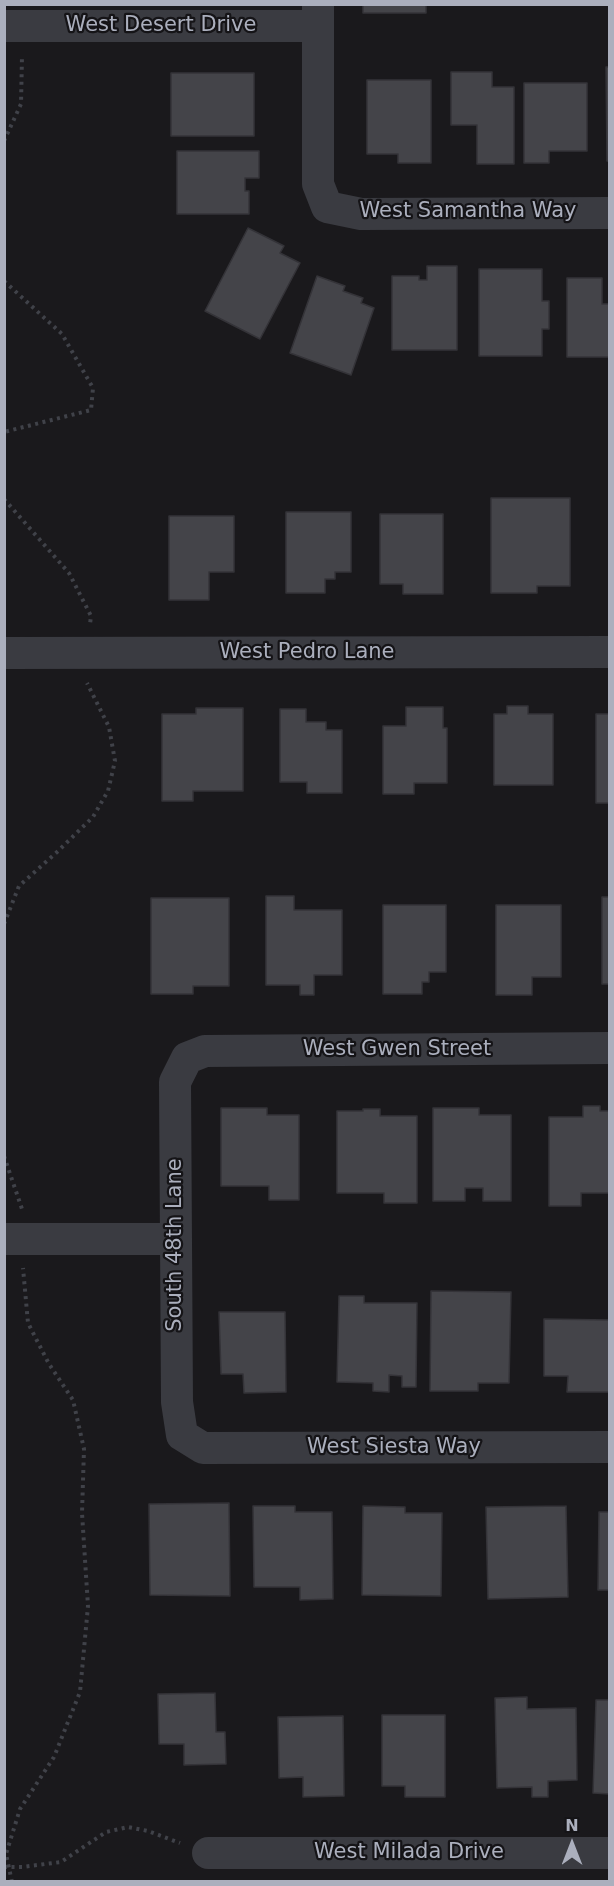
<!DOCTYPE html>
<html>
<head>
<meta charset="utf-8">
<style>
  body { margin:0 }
  #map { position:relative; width:614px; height:1886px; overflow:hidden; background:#1a191c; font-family:"DejaVu Sans",sans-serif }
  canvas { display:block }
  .frame { position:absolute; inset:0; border:6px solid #abafbd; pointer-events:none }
  .north { position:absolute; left:542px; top:1814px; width:60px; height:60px; -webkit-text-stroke:4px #151417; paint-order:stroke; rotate:0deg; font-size:16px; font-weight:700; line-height:24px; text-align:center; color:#abafbd }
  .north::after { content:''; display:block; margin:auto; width:21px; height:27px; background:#abafbd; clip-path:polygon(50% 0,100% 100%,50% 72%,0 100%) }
</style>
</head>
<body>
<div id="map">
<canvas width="614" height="1886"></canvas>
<div class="frame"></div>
<div class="north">N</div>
</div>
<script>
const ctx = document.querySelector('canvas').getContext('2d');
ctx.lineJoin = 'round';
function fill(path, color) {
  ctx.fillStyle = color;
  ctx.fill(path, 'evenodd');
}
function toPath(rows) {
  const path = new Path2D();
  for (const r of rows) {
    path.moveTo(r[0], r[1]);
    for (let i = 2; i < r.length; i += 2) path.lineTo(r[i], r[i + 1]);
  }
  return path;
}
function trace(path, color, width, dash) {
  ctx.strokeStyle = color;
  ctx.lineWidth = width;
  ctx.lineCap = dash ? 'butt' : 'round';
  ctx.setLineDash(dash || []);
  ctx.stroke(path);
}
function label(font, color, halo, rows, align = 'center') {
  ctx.font = font + ' "DejaVu Sans",sans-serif';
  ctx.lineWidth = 4.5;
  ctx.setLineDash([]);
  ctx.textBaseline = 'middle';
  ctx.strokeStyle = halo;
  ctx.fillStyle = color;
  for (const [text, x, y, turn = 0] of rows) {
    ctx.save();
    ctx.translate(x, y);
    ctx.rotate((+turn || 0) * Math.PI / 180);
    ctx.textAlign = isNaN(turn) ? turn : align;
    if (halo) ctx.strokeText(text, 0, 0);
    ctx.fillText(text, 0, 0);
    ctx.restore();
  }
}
const building = toPath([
  [363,4,426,4,426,13,363,13,363,4],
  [606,67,610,67,610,161,607,161,606,67],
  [451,72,492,72,492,87,514,87,514,164,477,164,477,125,451,125,451,72],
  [171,73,254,73,254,136,171,136,171,73],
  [367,80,431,80,431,163,398,163,398,154,367,154,367,80],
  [524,83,587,83,587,151,549,151,549,163,524,163,524,83],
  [177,151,259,151,259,178,245,178,245,191,249,191,249,214,177,214,177,151],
  [248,228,284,246,280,253,300,263,260,339,205,311,248,228],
  [427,266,457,266,457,350,392,350,392,276,419,276,419,280,427,280,427,266],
  [479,269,542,269,542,301,549,301,549,329,542,329,542,356,479,356,479,269],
  [317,276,345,286,343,291,363,298,361,303,374,308,351,375,290,353,317,276],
  [567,278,602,278,602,304,609,304,610,357,567,357,567,278],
  [491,498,570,498,570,586,537,586,537,593,491,593,491,498],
  [286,512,351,512,351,572,335,572,335,579,325,579,325,593,286,593,286,512],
  [380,514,443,514,443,594,403,594,403,584,380,584,380,514],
  [169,516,234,516,234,572,209,572,209,600,169,600,169,516],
  [507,706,528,706,528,714,553,714,553,785,494,785,494,714,507,714,507,706],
  [406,707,443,707,443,728,447,728,447,783,414,783,414,794,383,794,383,726,406,726,406,707],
  [196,708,243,708,243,791,193,791,193,801,162,801,162,714,196,714,196,708],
  [280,709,306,709,306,722,326,722,326,730,342,730,342,793,307,793,307,782,280,782,280,709],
  [596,714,610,714,610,803,596,803,596,714],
  [266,896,294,896,294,910,342,910,342,975,314,975,314,995,300,995,300,985,266,985,266,896],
  [602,897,610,897,610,984,602,984,602,897],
  [151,898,229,898,229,986,193,986,193,994,151,994,151,898],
  [383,905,446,905,446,972,429,972,429,982,422,982,422,994,383,994,383,905],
  [496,905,561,905,561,977,532,977,532,995,496,995,496,905],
  [583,1106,600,1106,600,1111,610,1111,610,1193,581,1193,581,1206,549,1206,549,1117,583,1117,583,1106],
  [221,1108,267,1108,267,1115,299,1115,299,1200,269,1200,269,1186,221,1186,221,1108],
  [433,1108,479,1108,479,1115,511,1115,511,1201,483,1201,483,1188,465,1188,465,1201,433,1201,433,1108],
  [363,1109,380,1109,380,1116,417,1116,417,1203,384,1203,384,1193,337,1193,337,1111,363,1111,363,1109],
  [431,1291,511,1292,509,1383,478,1383,478,1391,430,1391,431,1291],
  [339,1296,364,1296,364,1303,417,1303,416,1387,402,1387,402,1376,389,1375,389,1392,373,1391,373,1383,337,1382,339,1296],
  [219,1312,285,1312,286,1392,244,1393,243,1374,221,1374,219,1312],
  [544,1319,610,1320,609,1392,567,1392,568,1376,544,1376,544,1319],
  [229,1503,230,1596,150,1595,149,1504,229,1503],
  [253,1506,295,1506,295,1512,332,1512,333,1599,300,1600,300,1587,254,1587,253,1506],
  [363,1506,405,1507,405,1513,442,1513,441,1596,362,1595,363,1506],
  [566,1506,568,1597,488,1599,486,1507,566,1506],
  [599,1512,610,1512,610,1590,598,1590,599,1512],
  [215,1693,216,1732,225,1732,226,1764,184,1765,184,1744,159,1744,158,1694,215,1693],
  [527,1697,527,1709,576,1708,577,1780,548,1781,548,1797,532,1797,532,1787,497,1788,495,1698,527,1697],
  [596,1700,610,1700,610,1794,593,1793,596,1700],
  [382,1715,445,1715,445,1797,405,1797,405,1786,382,1786,382,1715],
  [343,1716,344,1796,303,1797,303,1777,279,1778,278,1717,343,1716]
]);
fill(building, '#444449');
trace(building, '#343338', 1.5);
trace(toPath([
  [4,141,21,104,22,56],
  [4,281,62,334,93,388,91,410,4,432],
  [4,499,69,573,91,616,90,624],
  [4,924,19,886,57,852,93,817,108,791,115,761,109,727,87,683],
  [4,1156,22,1209],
  [4,1867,22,1867,61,1862,106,1832,128,1827,148,1831,180,1843],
  [12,1882,6,1854,20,1809,54,1757,80,1692,88,1606,82,1513,84,1449,73,1400,49,1364,28,1323,23,1268]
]), '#404249', 4, [3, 4.5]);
trace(toPath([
  [318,4,318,184,327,207,361,214,610,213],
  [4,26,318,26],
  [4,653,610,652],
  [610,1048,205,1051,187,1058,175,1082,177,1402,182,1435,203,1448,610,1447],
  [4,1239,176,1239],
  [208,1853,610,1853]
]), '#3a3b41', 32);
label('21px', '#abafbd', '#151417', [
  ["West Desert Drive",161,26],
  ["West Samantha Way",468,212],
  ["West Pedro Lane",307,653],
  ["West Gwen Street",397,1050],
  ["South 48th Lane",176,1245,-90],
  ["West Siesta Way",394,1448],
  ["West Milada Drive",409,1853]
]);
</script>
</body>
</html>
